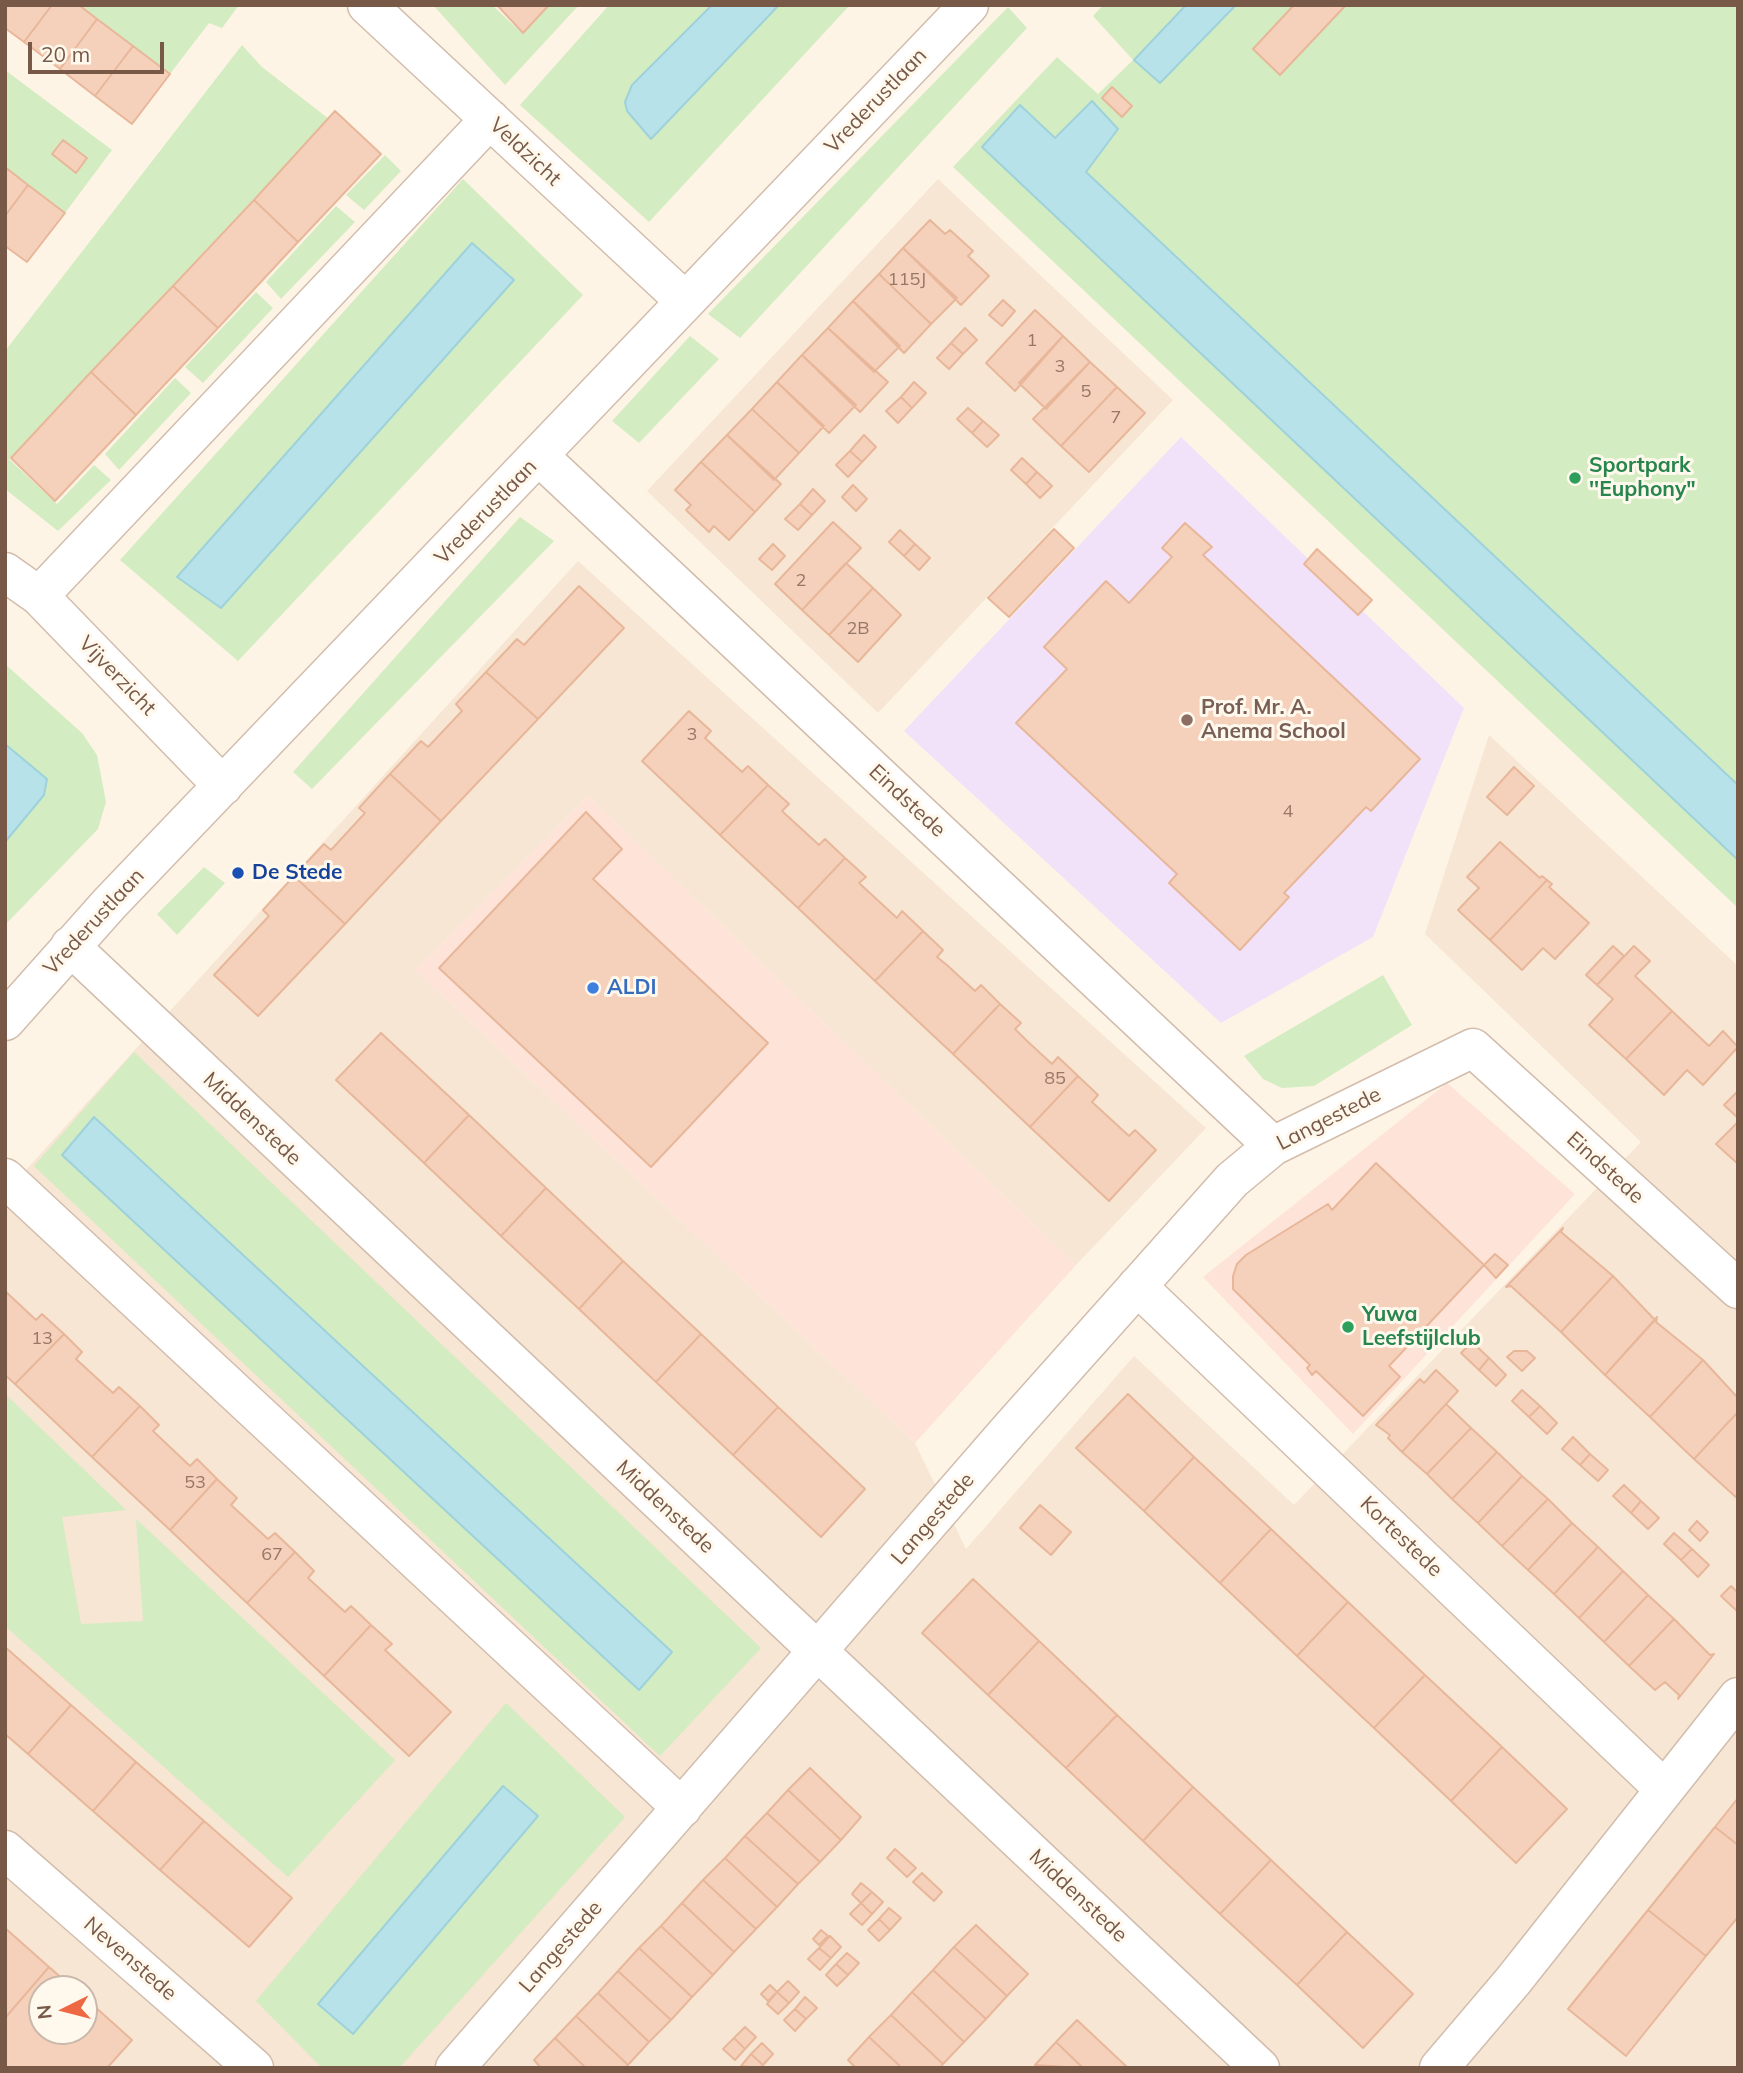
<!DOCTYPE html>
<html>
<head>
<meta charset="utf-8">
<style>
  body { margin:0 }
  #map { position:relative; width:1743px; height:2073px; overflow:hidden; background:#fef4e5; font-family:Mulish,sans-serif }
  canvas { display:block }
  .frame { position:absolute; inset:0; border:7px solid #785948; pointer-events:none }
  .north { position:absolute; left:28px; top:1975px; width:70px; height:70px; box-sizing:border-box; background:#fff8ed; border:2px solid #c9b8ab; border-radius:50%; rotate:264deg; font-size:19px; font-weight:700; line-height:28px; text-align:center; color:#785948 }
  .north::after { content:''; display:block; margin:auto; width:24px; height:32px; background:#ee6843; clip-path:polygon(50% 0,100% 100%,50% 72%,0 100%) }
  .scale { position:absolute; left:28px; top:42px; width:136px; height:32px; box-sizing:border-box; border:4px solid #785948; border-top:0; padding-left:9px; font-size:21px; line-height:24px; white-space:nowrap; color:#785948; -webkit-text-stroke:5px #fff8ed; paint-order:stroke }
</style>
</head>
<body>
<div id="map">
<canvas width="1743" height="2073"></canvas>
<div class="frame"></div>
<div class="north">N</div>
<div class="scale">20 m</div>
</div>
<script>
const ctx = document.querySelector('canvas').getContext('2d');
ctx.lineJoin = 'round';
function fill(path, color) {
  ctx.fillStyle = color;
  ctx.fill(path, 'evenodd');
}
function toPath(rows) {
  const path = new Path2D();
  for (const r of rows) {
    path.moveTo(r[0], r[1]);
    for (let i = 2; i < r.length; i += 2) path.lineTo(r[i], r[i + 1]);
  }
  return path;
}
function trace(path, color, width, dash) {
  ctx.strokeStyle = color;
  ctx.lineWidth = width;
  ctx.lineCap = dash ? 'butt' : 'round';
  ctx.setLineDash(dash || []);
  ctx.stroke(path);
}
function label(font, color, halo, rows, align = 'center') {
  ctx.font = font + ' Mulish,sans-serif';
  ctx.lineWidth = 6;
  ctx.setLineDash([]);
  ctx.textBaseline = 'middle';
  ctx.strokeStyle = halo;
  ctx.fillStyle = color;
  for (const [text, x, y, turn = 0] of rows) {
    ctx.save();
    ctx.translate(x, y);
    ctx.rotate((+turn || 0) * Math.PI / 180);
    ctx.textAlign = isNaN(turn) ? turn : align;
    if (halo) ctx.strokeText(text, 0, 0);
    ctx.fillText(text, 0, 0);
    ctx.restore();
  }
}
fill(toPath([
  [938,179,1173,400,878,713,647,491],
  [578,561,1206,1128,1076,1265,588,796,415,970,915,1443,966,1549,1134,1356,1294,1505,1641,1142,1425,934,1489,735,1738,966,1738,2068,5,2068,5,1193],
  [42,1989,84,1989,84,2031,42,2031]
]), '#f6e6d3');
fill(toPath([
  [588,796,1076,1265,915,1443,415,970],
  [1447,1083,1575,1194,1353,1434,1203,1277]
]), '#fee3d8');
fill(toPath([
  [1181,437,1464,708,1373,937,1221,1023,904,731]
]), '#f1e2fa');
fill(toPath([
  [79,5,239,5,222,28,209,23,170,74],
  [433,5,492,5,523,34,549,5,579,5,505,85],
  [609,5,712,5,632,85,651,139,779,5,850,5,649,222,520,105],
  [1103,5,1186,5,1134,60,1160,83,1236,5,1738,5,1738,785,1085,171,1093,101,1055,138,1019,105,1738,860,1738,908,953,167,1057,57,1098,94,1133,60,1093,16],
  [1008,7,1027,28,740,338,708,314],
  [242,45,262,67,329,119,9,459,57,504,94,465,111,480,58,531,5,489,5,351],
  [5,70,112,150,65,213,5,167],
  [385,155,401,171,364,210,346,195],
  [463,179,583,295,238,661,120,560],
  [472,243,513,280,221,608,178,577],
  [336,206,355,222,281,299,266,282],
  [256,292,273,308,203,383,185,367],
  [690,336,719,359,639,443,612,421],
  [175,378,191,393,119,470,105,454],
  [520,517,554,541,312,789,293,772],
  [5,664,82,733,97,755,106,802,98,829,5,925,5,842,44,795,47,779,5,744],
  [204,867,225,883,177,935,157,914],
  [1383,975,1412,1025,1314,1086,1282,1088,1263,1079,1244,1056],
  [134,1052,761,1648,660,1756,34,1166],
  [95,1118,671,1652,639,1690,62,1155],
  [5,1394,126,1510,62,1517,81,1624,143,1621,136,1519,395,1760,288,1877,5,1626],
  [506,1703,625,1817,399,2068,322,2068,256,2001],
  [503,1786,538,1817,353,2034,318,2004]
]), '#d4ecc2');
const water = toPath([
  [712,5,779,5,651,139,627,111,625,102,632,85,712,5],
  [1186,5,1236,5,1160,83,1134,60,1186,5],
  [1092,101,1118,129,1086,172,1738,785,1738,860,982,147,1020,105,1055,138,1092,101],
  [472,243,514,280,221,608,177,577,472,243],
  [5,744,47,779,44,795,5,842,5,744],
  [94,1117,672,1652,639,1690,62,1155,94,1117],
  [503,1786,538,1816,353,2034,318,2004,503,1786]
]);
fill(water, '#b8e2e9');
trace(water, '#9ed2db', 2);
const building = toPath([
  [5,5,52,5,24,42,5,28,5,5],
  [52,5,79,5,97,19,60,69,24,42,52,5],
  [497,5,549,5,523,33,497,5],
  [1294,5,1346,5,1280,75,1253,49,1294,5],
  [97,19,133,46,95,96,60,69,97,19],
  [133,46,170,74,132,124,95,96,133,46],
  [1112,87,1132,106,1122,117,1102,98,1112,87],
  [335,111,381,154,298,242,254,200,335,111],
  [63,140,87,158,76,173,52,154,63,140],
  [5,167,28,185,5,216,5,167],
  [28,185,65,213,27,262,5,246,5,216,28,185],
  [254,200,298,242,218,328,173,286,254,200],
  [930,220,945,234,950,230,973,251,968,256,989,276,961,305,903,248,930,220],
  [903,248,957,298,931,324,879,274,903,248],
  [879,274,931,324,904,353,853,301,879,274],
  [173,286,218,328,136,415,91,372,173,286],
  [1003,300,1015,311,1002,326,989,315,1003,300],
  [853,301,900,346,874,372,828,328,853,301],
  [1035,310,1063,336,1015,391,986,363,1035,310],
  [828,328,888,382,860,412,802,355,828,328],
  [965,328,977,340,963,354,951,343,965,328],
  [1063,336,1090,362,1046,409,1019,383,1063,336],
  [951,343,963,354,949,369,937,358,951,343],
  [802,355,856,405,829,433,777,382,802,355],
  [1090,362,1117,387,1061,446,1033,419,1090,362],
  [91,372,136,415,55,501,11,458,91,372],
  [777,382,824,426,799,453,752,409,777,382],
  [914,382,926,393,912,408,901,397,914,382],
  [1117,387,1145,413,1089,472,1061,446,1117,387],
  [901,397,912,408,898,423,886,411,901,397],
  [968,408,983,421,972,433,957,419,968,408],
  [752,409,799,453,774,480,727,435,752,409],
  [983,421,999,435,987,447,972,433,983,421],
  [727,435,781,484,755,512,701,462,727,435],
  [864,435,876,447,862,462,850,451,864,435],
  [850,451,862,462,848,477,836,465,850,451],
  [1022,458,1037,472,1026,484,1011,470,1022,458],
  [701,462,755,512,729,540,714,526,709,532,686,510,691,505,675,490,701,462],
  [1037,472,1052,486,1040,498,1026,484,1037,472],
  [853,485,867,499,856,511,842,497,853,485],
  [813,489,825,501,812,515,800,504,813,489],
  [800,504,812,515,798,530,785,519,800,504],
  [833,522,861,548,802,610,775,584,833,522],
  [1185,523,1212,547,1203,555,1420,759,1371,811,1366,807,1284,893,1289,897,1240,950,1169,883,1177,874,1016,723,1067,669,1044,647,1106,581,1129,603,1172,557,1162,548,1185,523],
  [1054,529,1074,548,1009,617,988,598,1054,529],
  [900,530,915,544,904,556,889,542,900,530],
  [773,544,785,556,772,570,759,559,773,544],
  [915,544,930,558,919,570,904,556,915,544],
  [1317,549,1372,600,1358,615,1304,564,1317,549],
  [846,563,873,588,829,635,802,610,846,563],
  [579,586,624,628,538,719,486,672,517,639,524,645,579,586],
  [873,588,901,615,858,662,829,635,873,588],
  [486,672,538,719,441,821,390,774,421,741,428,747,462,711,456,704,486,672],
  [689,711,711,731,705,738,742,772,748,766,768,785,720,835,642,761,689,711],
  [1514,767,1534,786,1507,815,1487,797,1514,767],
  [390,774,441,821,345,924,294,876,324,844,331,850,365,813,359,808,390,774],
  [768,785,789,804,782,811,819,845,825,839,845,858,798,908,720,835,768,785],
  [586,812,622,849,593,879,768,1043,651,1167,439,968,586,812],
  [1500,842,1540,878,1542,876,1547,880,1490,940,1458,910,1479,888,1467,877,1500,842],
  [845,858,866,877,859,883,897,918,902,911,923,931,875,981,798,908,845,858],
  [294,876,345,924,258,1016,214,975,269,916,263,910,294,876],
  [1547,880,1552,884,1549,887,1589,923,1555,959,1543,948,1522,970,1490,940,1547,880],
  [923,931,943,950,937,957,948,966,975,991,981,985,1000,1004,953,1054,875,981,923,931],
  [1613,946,1624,956,1597,985,1586,975,1613,946],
  [1634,946,1650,961,1635,976,1672,1011,1626,1059,1589,1025,1613,999,1597,985,1634,946],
  [1000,1004,1021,1023,1015,1029,1026,1040,1052,1064,1058,1057,1078,1076,1030,1127,953,1054,1000,1004],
  [1672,1011,1709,1046,1723,1031,1738,1047,1703,1085,1687,1070,1664,1095,1626,1059,1672,1011],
  [381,1033,469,1115,424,1163,336,1080,381,1033],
  [1078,1076,1098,1095,1092,1102,1129,1136,1135,1130,1156,1150,1109,1201,1030,1127,1078,1076],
  [1738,1091,1738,1118,1724,1105,1738,1091],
  [469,1115,546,1188,501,1236,424,1163,469,1115],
  [1738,1122,1738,1164,1716,1144,1738,1122],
  [1376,1163,1484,1265,1389,1366,1400,1377,1363,1416,1316,1371,1312,1375,1307,1368,1310,1365,1233,1289,1233,1276,1237,1264,1246,1255,1328,1204,1332,1210,1376,1163],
  [546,1188,623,1261,579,1309,501,1236,546,1188],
  [1563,1228,1561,1232,1613,1276,1561,1332,1511,1286,1506,1287,1563,1228],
  [1495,1254,1508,1265,1496,1278,1484,1265,1495,1254],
  [623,1261,701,1334,656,1382,579,1309,623,1261],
  [1613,1276,1655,1320,1605,1375,1561,1332,1613,1276],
  [5,1291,36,1320,42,1314,64,1334,15,1384,5,1375,5,1291],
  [1657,1317,1656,1322,1703,1360,1650,1417,1605,1375,1657,1317],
  [64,1334,82,1352,76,1359,113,1393,119,1387,140,1406,92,1457,15,1384,64,1334],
  [701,1334,778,1407,733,1455,656,1382,701,1334],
  [1472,1342,1489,1358,1479,1370,1461,1353,1472,1342],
  [1514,1351,1527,1351,1535,1358,1522,1371,1507,1357,1514,1351],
  [1489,1358,1506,1375,1496,1386,1479,1370,1489,1358],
  [1703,1360,1738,1398,1738,1412,1694,1459,1650,1417,1703,1360],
  [1436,1370,1458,1391,1402,1452,1388,1438,1390,1435,1376,1425,1420,1379,1424,1383,1436,1370],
  [1522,1390,1540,1406,1529,1417,1512,1401,1522,1390],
  [1128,1394,1194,1457,1144,1511,1076,1448,1128,1394],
  [1446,1404,1471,1428,1427,1474,1402,1452,1446,1404],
  [140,1406,159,1425,153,1431,190,1466,197,1459,217,1479,170,1530,92,1457,140,1406],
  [1540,1406,1557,1423,1547,1434,1529,1417,1540,1406],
  [778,1407,865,1489,821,1537,733,1455,778,1407],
  [1738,1412,1738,1499,1694,1459,1738,1412],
  [1471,1428,1497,1452,1452,1499,1427,1474,1471,1428],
  [1573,1437,1590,1454,1580,1465,1562,1449,1573,1437],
  [1497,1452,1522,1476,1478,1523,1452,1499,1497,1452],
  [1590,1454,1608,1470,1598,1481,1580,1465,1590,1454],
  [1194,1457,1271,1529,1220,1583,1144,1511,1194,1457],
  [1522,1476,1548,1499,1502,1546,1478,1523,1522,1476],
  [217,1479,237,1498,231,1505,268,1539,275,1533,295,1552,247,1603,170,1530,217,1479],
  [1624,1485,1641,1501,1631,1513,1613,1496,1624,1485],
  [1548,1499,1572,1523,1528,1570,1502,1546,1548,1499],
  [1641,1501,1659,1518,1648,1529,1631,1513,1641,1501],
  [1040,1505,1071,1532,1051,1555,1020,1528,1040,1505],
  [1697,1521,1708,1532,1700,1541,1689,1530,1697,1521],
  [1572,1523,1598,1547,1554,1594,1528,1570,1572,1523],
  [1271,1529,1348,1602,1297,1656,1220,1583,1271,1529],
  [1674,1533,1692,1549,1681,1560,1664,1544,1674,1533],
  [1598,1547,1623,1571,1579,1618,1554,1594,1598,1547],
  [1692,1549,1709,1565,1698,1577,1681,1560,1692,1549],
  [295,1552,314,1571,308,1578,345,1612,351,1606,371,1625,324,1676,247,1603,295,1552],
  [1623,1571,1648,1595,1604,1642,1579,1618,1623,1571],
  [973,1579,1039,1641,988,1695,922,1633,973,1579],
  [1731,1586,1738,1593,1738,1612,1721,1596,1731,1586],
  [1648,1595,1674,1619,1629,1666,1604,1642,1648,1595],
  [1348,1602,1425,1675,1374,1728,1297,1656,1348,1602],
  [1674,1619,1710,1655,1714,1654,1678,1699,1679,1695,1665,1682,1655,1690,1629,1666,1674,1619],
  [371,1625,392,1644,385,1650,451,1712,409,1756,324,1676,371,1625],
  [1039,1641,1117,1715,1066,1768,988,1695,1039,1641],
  [5,1647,71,1705,28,1754,5,1734,5,1647],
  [1425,1675,1502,1747,1451,1801,1374,1728,1425,1675],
  [71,1705,136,1762,93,1811,28,1754,71,1705],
  [1117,1715,1193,1787,1143,1841,1066,1768,1117,1715],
  [1502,1747,1567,1809,1516,1863,1451,1801,1502,1747],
  [136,1762,204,1821,160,1870,93,1811,136,1762],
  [810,1768,861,1817,841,1840,788,1790,810,1768],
  [1193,1787,1271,1860,1220,1914,1143,1841,1193,1787],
  [788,1790,841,1840,820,1862,767,1813,788,1790],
  [1738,1798,1738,1845,1715,1827,1738,1798],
  [767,1813,820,1862,798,1884,745,1836,767,1813],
  [204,1821,292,1898,249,1947,160,1870,204,1821],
  [1715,1827,1738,1845,1738,1917,1706,1956,1648,1910,1715,1827],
  [745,1836,798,1884,777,1907,725,1858,745,1836],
  [895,1849,916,1868,907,1877,887,1858,895,1849],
  [725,1858,777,1907,756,1929,703,1880,725,1858],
  [1271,1860,1347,1932,1297,1985,1220,1914,1271,1860],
  [922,1873,942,1892,934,1901,913,1882,922,1873],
  [703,1880,756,1929,734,1952,682,1903,703,1880],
  [861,1883,872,1892,861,1903,852,1894,861,1883],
  [872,1892,883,1902,872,1914,861,1903,872,1892],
  [682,1903,734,1952,713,1975,661,1926,682,1903],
  [861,1903,872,1914,862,1925,850,1914,861,1903],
  [889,1908,901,1918,890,1930,879,1919,889,1908],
  [1648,1910,1706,1956,1626,2056,1568,2009,1648,1910],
  [879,1919,890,1930,879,1941,868,1930,879,1919],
  [976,1925,1028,1974,1007,1996,954,1947,976,1925],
  [661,1926,713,1975,692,1997,639,1948,661,1926],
  [5,1928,49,1967,5,2018,5,1928],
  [821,1930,828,1936,819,1945,813,1939,821,1930],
  [1347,1932,1413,1994,1363,2048,1297,1985,1347,1932],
  [830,1936,841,1947,831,1958,819,1948,830,1936],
  [954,1947,1007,1996,986,2019,933,1970,954,1947],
  [639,1948,692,1997,671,2020,618,1971,639,1948],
  [819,1948,831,1958,820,1970,808,1959,819,1948],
  [847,1953,859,1963,848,1975,836,1964,847,1953],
  [836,1964,848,1975,837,1986,826,1975,836,1964],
  [49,1967,74,1989,42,1989,42,2031,84,2031,84,1997,132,2040,107,2068,5,2068,5,2018,49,1967],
  [933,1970,986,2019,964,2042,912,1992,933,1970],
  [618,1971,671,2020,649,2042,598,1993,618,1971],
  [788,1981,799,1992,789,2003,777,1992,788,1981],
  [770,1985,777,1992,768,2001,761,1994,770,1985],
  [777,1992,789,2003,778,2014,767,2004,777,1992],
  [912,1992,964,2042,943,2064,891,2015,912,1992],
  [598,1993,649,2042,628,2065,576,2016,598,1993],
  [805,1997,817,2008,806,2019,795,2009,805,1997],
  [795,2009,806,2019,795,2031,784,2020,795,2009],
  [891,2015,943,2064,940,2068,902,2068,869,2037,891,2015],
  [576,2016,628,2065,625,2068,586,2068,555,2038,576,2016],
  [1077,2020,1128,2068,1083,2068,1056,2042,1077,2020],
  [745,2027,756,2037,745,2049,734,2038,745,2027],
  [869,2037,902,2068,856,2068,848,2060,869,2037],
  [555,2038,586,2068,541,2068,534,2060,555,2038],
  [734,2038,745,2049,735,2060,723,2049,734,2038],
  [1056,2042,1083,2068,1035,2065,1056,2042],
  [762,2043,773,2054,763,2065,751,2054,762,2043],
  [751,2054,763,2065,760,2068,741,2066,751,2054]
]);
fill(building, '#f5d1bb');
trace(building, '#e8b79a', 2);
const minor = toPath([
  [367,5,684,300],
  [540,457,1273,1146],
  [5,572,39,596,223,786],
  [39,596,490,119],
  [70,946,1260,2068],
  [5,1021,110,903,969,5],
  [5,1178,682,1808],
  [1137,1286,1664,1789],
  [5,1850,254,2068],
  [455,2068,1011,1428,1232,1180,1273,1146,1473,1048,1738,1289],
  [1439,2068,1513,1981,1738,1697]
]);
trace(minor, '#d2bdad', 41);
trace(minor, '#fff', 38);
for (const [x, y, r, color] of [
  [1575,478,7,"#2e9e5b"],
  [1187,720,7,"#8d6e63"],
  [238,873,7,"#1a4fb4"],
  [593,988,7,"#3f7fe0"],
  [1348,1327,7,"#2e9e5b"]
]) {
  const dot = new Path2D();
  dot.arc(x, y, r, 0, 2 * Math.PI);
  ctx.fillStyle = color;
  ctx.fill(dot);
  trace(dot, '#fff8ed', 2.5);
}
label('18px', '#977765', null, [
  ["115J",907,280],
  ["1",1032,341],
  ["3",1060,367],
  ["5",1086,392],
  ["7",1116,418],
  ["2",801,581],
  ["2B",858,629],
  ["3",692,735],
  ["4",1288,812],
  ["85",1055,1079],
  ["13",42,1339],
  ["53",195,1483],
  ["67",272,1555]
]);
label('21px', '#785948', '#fff8ed', [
  ["Vrederustlaan",876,101,-46],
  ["Veldzicht",525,152,43],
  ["Vrederustlaan",486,512,-46],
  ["Vijverzicht",117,676,46],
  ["Eindstede",907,801,43],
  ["Vrederustlaan",94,922,-47],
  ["Middenstede",252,1119,43],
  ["Langestede",1329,1119,-27],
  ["Eindstede",1605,1168,42],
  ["Middenstede",665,1507,43],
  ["Langestede",933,1519,-49],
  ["Kortestede",1401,1537,44],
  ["Middenstede",1078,1896,43],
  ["Langestede",561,1947,-49],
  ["Nevenstede",130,1959,41]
]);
label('bold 21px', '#27864d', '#fff8ed', [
  ["Sportpark",1589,466],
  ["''Euphony\"",1589,490],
  ["Yuwa",1362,1315],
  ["Leefstijlclub",1362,1339]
], 'left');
label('bold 21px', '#785e54', '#fff8ed', [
  ["Prof. Mr. A.",1201,708],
  ["Anema School",1201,732]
], 'left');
label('bold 21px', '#164399', '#fff8ed', [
  ["De Stede",252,873]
], 'left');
label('bold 21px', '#366cbe', '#fff8ed', [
  ["ALDI",607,988]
], 'left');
</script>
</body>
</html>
